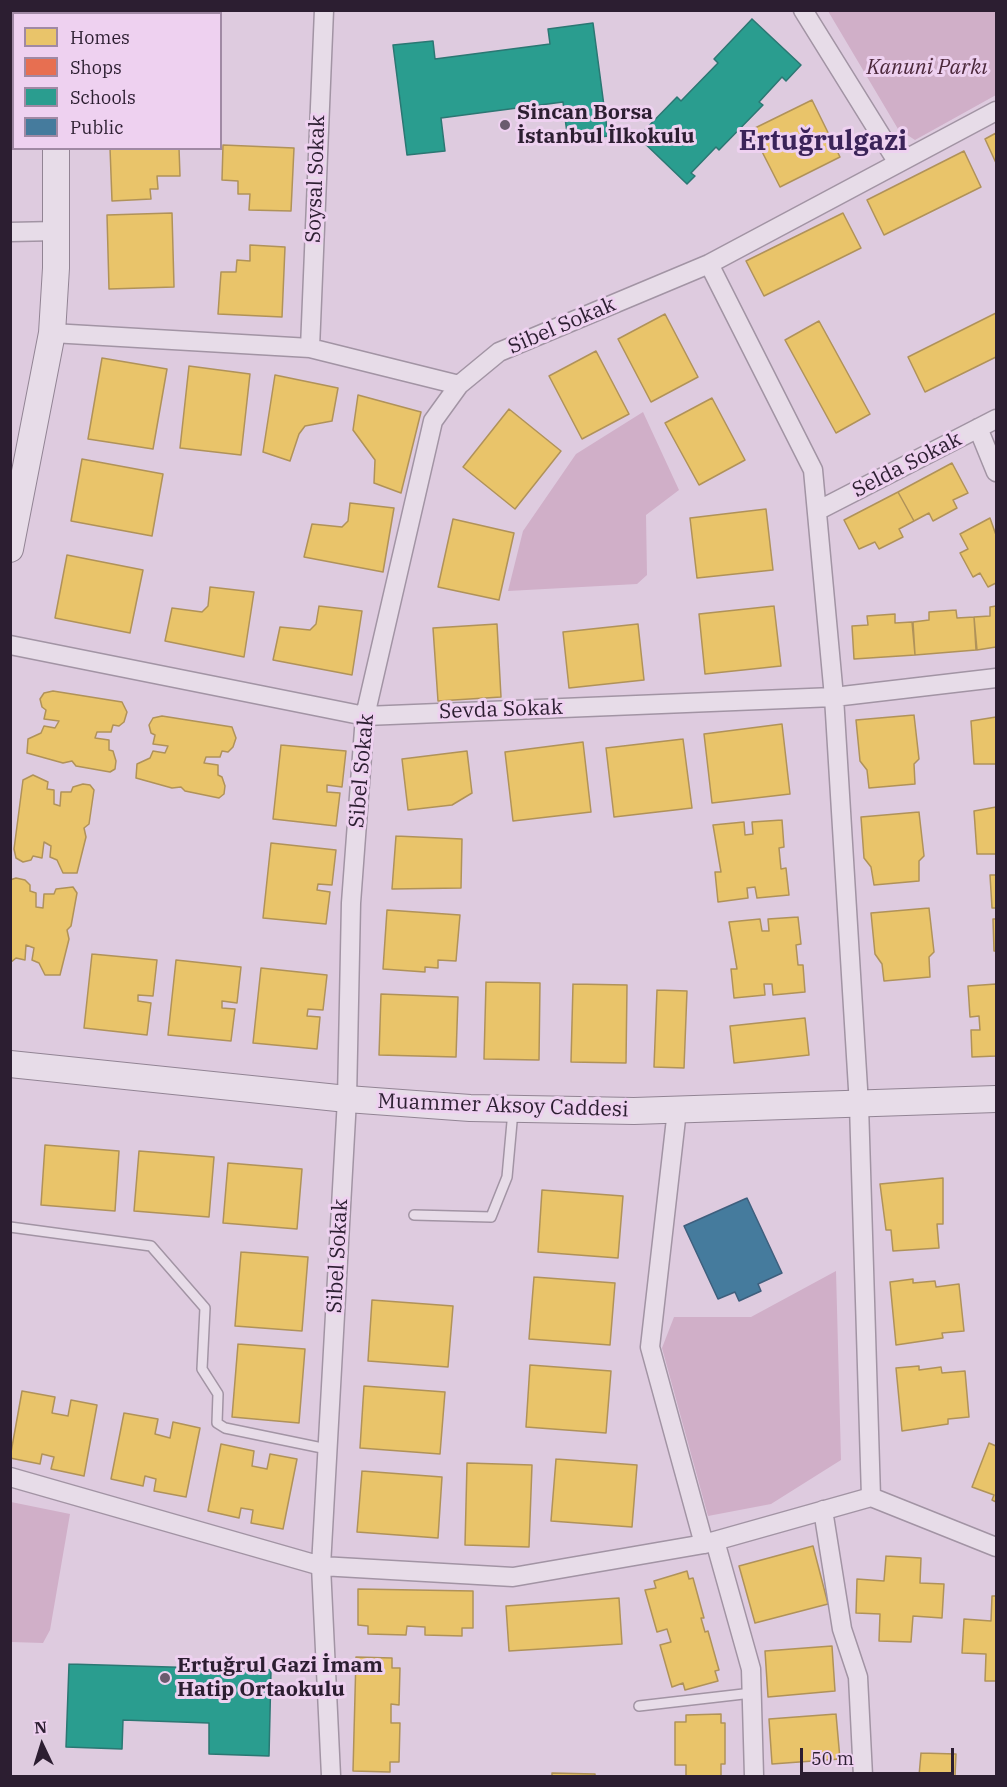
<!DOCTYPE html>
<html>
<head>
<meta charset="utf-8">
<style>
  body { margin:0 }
  #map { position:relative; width:1007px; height:1787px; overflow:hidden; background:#decbdf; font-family:"IBM Plex Serif",serif }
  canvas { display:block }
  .frame { position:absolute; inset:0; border:12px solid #2c1e31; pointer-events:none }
  .legend { position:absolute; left:12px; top:12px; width:210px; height:138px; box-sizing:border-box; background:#eed1f0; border:2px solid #a089a4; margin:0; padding:8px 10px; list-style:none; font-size:18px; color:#2c1e31 }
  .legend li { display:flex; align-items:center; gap:12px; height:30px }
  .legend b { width:30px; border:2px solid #a089a4 }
  .north { position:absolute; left:12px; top:1715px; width:60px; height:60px; -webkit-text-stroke:4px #eed1f0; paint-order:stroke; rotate:356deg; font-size:16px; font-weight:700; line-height:24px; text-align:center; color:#2c1e31 }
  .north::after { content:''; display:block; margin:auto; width:21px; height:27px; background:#2c1e31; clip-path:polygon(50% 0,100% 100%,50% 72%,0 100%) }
  .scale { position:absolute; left:800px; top:1748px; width:154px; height:27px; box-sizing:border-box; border:3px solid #2c1e31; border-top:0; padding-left:8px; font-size:18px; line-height:21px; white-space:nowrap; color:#2c1e31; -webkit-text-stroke:4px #eed1f0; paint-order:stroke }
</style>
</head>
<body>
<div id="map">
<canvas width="1007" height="1787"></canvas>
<div class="frame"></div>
<ul class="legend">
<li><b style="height:16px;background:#e9c46a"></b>Homes</li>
<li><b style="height:16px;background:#e76f51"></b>Shops</li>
<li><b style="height:16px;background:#2a9d8f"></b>Schools</li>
<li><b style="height:16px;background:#457b9d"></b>Public</li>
</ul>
<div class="north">N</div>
<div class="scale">50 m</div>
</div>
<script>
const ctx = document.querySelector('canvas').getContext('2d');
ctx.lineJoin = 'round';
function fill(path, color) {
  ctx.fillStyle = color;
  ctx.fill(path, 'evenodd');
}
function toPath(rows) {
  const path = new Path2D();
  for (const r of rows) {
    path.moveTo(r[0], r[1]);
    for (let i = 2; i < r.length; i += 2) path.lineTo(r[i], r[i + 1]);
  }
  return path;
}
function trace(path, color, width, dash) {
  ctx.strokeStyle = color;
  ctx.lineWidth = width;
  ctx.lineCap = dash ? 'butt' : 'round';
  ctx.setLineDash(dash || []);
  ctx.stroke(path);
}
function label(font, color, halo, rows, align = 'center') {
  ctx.font = font + ' "IBM Plex Serif",serif';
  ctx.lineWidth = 6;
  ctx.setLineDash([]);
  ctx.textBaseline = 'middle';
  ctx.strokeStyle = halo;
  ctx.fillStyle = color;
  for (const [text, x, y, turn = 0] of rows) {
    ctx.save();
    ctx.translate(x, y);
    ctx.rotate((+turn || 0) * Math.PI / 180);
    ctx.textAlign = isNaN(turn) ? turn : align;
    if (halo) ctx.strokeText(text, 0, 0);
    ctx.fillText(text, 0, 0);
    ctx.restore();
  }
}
fill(toPath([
  [828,11,996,11,996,95,915,140,898,129],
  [643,412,679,490,646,515,647,575,637,584,508,591,523,531,576,454],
  [836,1271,841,1460,771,1504,708,1516,662,1348,674,1317,751,1317],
  [11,1502,70,1514,50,1630,43,1643,11,1642]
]), '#d0afc8');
const homes = toPath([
  [114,10,176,10,176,14,114,14,114,10],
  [812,100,840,157,780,187,751,130,812,100],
  [996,133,996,163,985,139,996,133],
  [223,145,294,148,291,211,249,210,250,194,238,194,238,181,222,180,223,145],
  [110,148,179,148,180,176,157,176,158,189,150,189,151,199,112,201,110,148],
  [964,151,981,187,884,235,867,200,964,151],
  [172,213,174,287,109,289,107,215,172,213],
  [843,213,861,248,764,296,746,261,843,213],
  [250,245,285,247,282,317,218,314,221,272,236,272,237,260,250,261,250,245],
  [996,313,996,357,925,392,908,357,996,313],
  [665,314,698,377,651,402,618,339,665,314],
  [819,321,870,414,836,433,785,340,819,321],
  [596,351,629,414,582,439,549,376,596,351],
  [102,358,167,369,153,449,88,439,102,358],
  [189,366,250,374,241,455,180,448,189,366],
  [275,375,338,388,332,421,305,426,299,434,290,461,263,452,275,375],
  [358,395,421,412,401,493,374,483,375,460,353,430,358,395],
  [712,398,745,460,699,485,665,423,712,398],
  [509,409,561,451,515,509,463,467,509,409],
  [82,459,163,474,152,536,71,521,82,459],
  [952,463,968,493,953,500,957,508,933,521,929,513,914,521,898,492,952,463],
  [898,492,914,521,899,529,903,537,879,549,875,542,859,549,844,520,898,492],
  [350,503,394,508,383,572,304,557,312,524,342,527,348,521,350,503],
  [766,509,773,570,697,578,690,518,766,509],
  [990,518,996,535,996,583,988,587,980,573,973,577,960,553,968,549,960,534,990,518],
  [453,519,514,533,499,600,438,587,453,519],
  [67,555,143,570,130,633,55,618,67,555],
  [210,587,254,592,244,657,165,641,172,608,202,612,208,606,210,587],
  [319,606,362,611,352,675,273,660,280,627,310,630,316,624,319,606],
  [774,606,781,666,705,674,699,614,774,606],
  [996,606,996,647,977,650,974,617,990,616,990,607,996,606],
  [956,610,957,618,974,617,976,650,915,655,913,622,929,620,929,612,956,610],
  [895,614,895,623,912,622,915,655,854,659,852,626,868,625,867,616,895,614],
  [497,624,501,697,438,701,433,628,497,624],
  [638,624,644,680,569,688,563,632,638,624],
  [53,691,122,702,127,712,124,722,119,726,113,725,111,732,97,732,95,738,109,740,109,750,113,751,116,761,115,769,110,772,76,766,72,761,63,763,27,753,28,739,41,733,44,726,55,728,59,721,44,719,46,710,42,707,40,699,44,693,53,691],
  [914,715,919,759,914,764,915,784,869,788,867,770,860,761,856,720,914,715],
  [162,716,232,727,236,738,233,747,228,752,222,751,220,757,206,757,204,763,218,765,218,775,222,777,225,786,224,794,219,798,185,791,181,787,172,788,136,778,137,764,150,758,153,751,165,753,168,746,153,744,155,735,151,733,149,725,153,718,162,716],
  [996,717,996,764,974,764,971,721,996,717],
  [782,724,790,794,712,803,704,734,782,724],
  [683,739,692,808,614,817,606,748,683,739],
  [583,742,591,812,513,821,505,752,583,742],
  [281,745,346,751,342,787,327,785,327,792,340,793,336,826,273,819,281,745],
  [467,751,472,793,452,805,408,810,402,759,467,751],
  [33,775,48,782,47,789,54,790,54,804,60,806,61,792,71,792,73,787,83,784,90,785,94,790,89,824,84,828,86,837,77,873,63,873,57,860,50,857,51,846,44,842,42,858,33,856,31,860,23,862,16,858,14,849,23,780,33,775],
  [996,807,996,854,977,854,974,811,996,807],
  [919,812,924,856,919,861,919,881,874,885,871,867,864,858,861,817,919,812],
  [782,820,784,847,779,848,781,869,786,868,789,895,757,898,755,887,747,888,748,898,718,902,715,872,721,872,713,825,744,822,745,835,753,834,752,822,782,820],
  [396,836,462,839,461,888,392,889,396,836],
  [271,843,336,850,332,885,318,884,317,890,330,892,326,924,263,918,271,843],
  [990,875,996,875,996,908,992,908,990,875],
  [16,878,25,880,30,885,30,891,36,893,36,907,43,908,44,894,54,894,56,889,73,887,77,893,71,926,67,930,69,939,60,975,45,975,39,963,32,960,34,948,26,945,25,960,16,958,10,963,10,880,16,878],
  [929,908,934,952,929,957,930,977,884,981,882,964,875,954,871,913,929,908],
  [387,910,460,915,456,961,438,960,438,968,425,967,425,972,383,969,387,910],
  [798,917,801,944,796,945,798,965,803,965,805,992,773,995,772,984,764,984,765,995,734,998,731,969,737,969,729,922,760,919,762,931,769,931,768,919,798,917],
  [993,919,996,919,996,951,994,951,993,919],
  [92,954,157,960,153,996,138,995,138,1001,151,1003,147,1035,84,1028,92,954],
  [176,960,241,967,237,1003,222,1001,222,1008,235,1009,231,1041,168,1035,176,960],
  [261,968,327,975,323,1010,308,1009,307,1016,320,1017,317,1049,253,1043,261,968],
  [486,982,540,983,539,1060,484,1059,486,982],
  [573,984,627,985,626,1063,571,1062,573,984],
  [996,984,996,1056,972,1057,971,1030,980,1030,979,1016,970,1017,968,986,996,984],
  [657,990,687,991,684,1068,654,1067,657,990],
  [381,994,458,997,456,1057,379,1055,381,994],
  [805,1018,809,1055,734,1063,730,1026,805,1018],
  [45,1145,119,1151,115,1211,41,1205,45,1145],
  [139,1151,214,1157,209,1217,134,1211,139,1151],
  [228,1163,302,1169,297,1229,223,1223,228,1163],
  [943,1178,943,1224,937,1224,939,1248,893,1251,891,1230,886,1230,880,1184,943,1178],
  [542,1190,623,1196,618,1258,538,1252,542,1190],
  [241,1252,308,1257,302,1331,235,1326,241,1252],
  [534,1277,615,1283,610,1345,529,1339,534,1277],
  [913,1279,913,1283,935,1281,936,1287,959,1284,964,1331,942,1333,943,1338,896,1345,890,1282,913,1279],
  [372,1300,453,1306,448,1367,368,1361,372,1300],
  [238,1344,305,1349,299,1423,232,1417,238,1344],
  [530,1365,611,1371,606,1433,526,1427,530,1365],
  [919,1366,919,1370,941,1367,942,1373,965,1371,969,1417,948,1419,948,1424,902,1431,896,1368,919,1366],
  [364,1386,445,1392,440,1454,360,1448,364,1386],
  [22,1391,55,1397,52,1413,68,1416,71,1400,97,1405,84,1476,51,1469,54,1457,42,1454,40,1464,10,1458,22,1391],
  [124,1413,158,1419,155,1434,170,1438,173,1422,200,1428,186,1497,154,1491,156,1479,145,1476,143,1486,111,1479,124,1413],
  [989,1443,996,1446,996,1502,992,1500,994,1495,972,1487,989,1443],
  [221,1444,254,1451,252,1466,267,1469,270,1454,297,1459,283,1529,251,1523,253,1510,241,1508,239,1518,208,1511,221,1444],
  [556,1459,637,1465,632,1527,551,1521,556,1459],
  [467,1463,532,1465,529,1547,465,1545,467,1463],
  [362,1471,442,1477,438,1538,357,1532,362,1471],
  [813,1546,828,1604,755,1623,739,1566,813,1546],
  [886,1556,921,1558,920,1583,944,1584,942,1618,913,1616,911,1642,879,1641,880,1614,856,1613,857,1579,884,1581,886,1556],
  [687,1571,689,1579,693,1578,704,1618,701,1618,705,1632,708,1631,719,1670,715,1671,718,1681,685,1690,683,1683,672,1687,660,1645,671,1642,667,1629,657,1632,645,1590,656,1588,654,1581,687,1571],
  [358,1589,473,1591,473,1628,462,1628,462,1636,425,1635,425,1627,407,1626,406,1635,368,1634,368,1626,358,1625,358,1589],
  [992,1596,996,1596,996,1681,985,1681,986,1654,962,1653,964,1619,991,1621,992,1596],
  [619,1598,622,1644,509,1651,506,1606,619,1598],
  [832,1646,835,1691,768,1697,765,1651,832,1646],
  [356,1657,392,1658,392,1668,400,1668,399,1705,391,1704,391,1723,400,1723,399,1762,390,1762,390,1772,353,1771,356,1657],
  [721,1714,721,1723,725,1723,725,1764,721,1764,721,1776,686,1776,686,1765,675,1765,675,1722,686,1722,686,1715,721,1714],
  [836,1714,840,1759,772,1764,769,1719,836,1714],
  [921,1753,956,1754,955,1776,919,1776,921,1753],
  [552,1773,595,1774,595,1776,552,1776,552,1773]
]);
fill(homes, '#e9c46a');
trace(homes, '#b09259', 1.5);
const shops = toPath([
  [10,10,22,10,22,14,14,14,14,40,10,39,10,10]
]);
fill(shops, '#e76f51');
trace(shops, '#af5747', 1.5);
const schools = toPath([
  [752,19,801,65,786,81,782,77,759,102,763,105,719,150,716,147,691,173,695,176,687,184,638,137,677,97,681,101,718,63,714,59,752,19],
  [593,23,608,136,568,141,563,102,441,118,445,151,407,155,393,45,433,41,435,59,550,44,548,29,593,23],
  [69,1664,271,1670,269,1756,209,1754,209,1723,123,1720,122,1749,66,1747,69,1664]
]);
fill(schools, '#2a9d8f');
trace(schools, '#2b7773', 1.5);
const public = toPath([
  [747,1198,782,1273,758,1284,761,1291,739,1301,735,1292,718,1299,684,1226,747,1198]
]);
fill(public, '#457b9d');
trace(public, '#3e5f7d', 1.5);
const lane = toPath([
  [414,1215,491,1217,507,1177,513,1111],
  [10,1227,151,1246,205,1308,202,1369,218,1394,217,1423,225,1428,327,1449],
  [639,1706,752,1693]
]);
const street = toPath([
  [803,10,898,163],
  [10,59,14,59],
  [10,232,56,231],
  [709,264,813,470,834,697,859,1105,871,1497],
  [52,333,310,348,459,385],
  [310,348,324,10],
  [978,428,996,472],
  [817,511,996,419],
  [10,645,365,716,834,697,996,678],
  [677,1110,650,1347,704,1544],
  [10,1477,321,1566,513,1577,704,1544,871,1497,996,1547],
  [823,1510,842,1629,858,1677,863,1776],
  [715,1541,751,1669,754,1776],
  [331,1776,321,1566,347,1099,351,903,365,716,433,421,459,385,499,352,709,264,996,111]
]);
const secondary = toPath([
  [55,10,55,14],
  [10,549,52,333,56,268,56,148],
  [10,1064,347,1099,470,1108,634,1111,996,1099]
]);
trace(lane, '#a294a4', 12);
trace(street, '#a294a4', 21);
trace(secondary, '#928494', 28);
trace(lane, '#e7dce8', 9);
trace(street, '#e7dce8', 18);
trace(secondary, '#e7dce8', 26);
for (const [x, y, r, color] of [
  [505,125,6,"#6a5b6e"],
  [165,1678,6,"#6a5b6e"]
]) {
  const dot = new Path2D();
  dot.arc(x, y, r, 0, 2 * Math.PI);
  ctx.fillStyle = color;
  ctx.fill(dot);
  trace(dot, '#eed1f0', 2);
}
label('italic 21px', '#4b273a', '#eed1f0', [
  ["Kanuni Parkı",927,68]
]);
label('bold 21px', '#2c1e31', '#eed1f0', [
  ["Sincan Borsa",517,113],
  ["İstanbul İlkokulu",517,137],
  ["Ertuğrul Gazi İmam",177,1666],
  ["Hatip Ortaokulu",177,1690]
], 'left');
label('21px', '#2c1e31', '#eed1f0', [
  ["Soysal Sokak",316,179,-88],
  ["Sibel Sokak",562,326,-23],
  ["Selda Sokak",907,465,-27],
  ["Sevda Sokak",501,710,-2],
  ["Sibel Sokak",362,771,-85],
  ["Muammer Aksoy Caddesi",503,1106,2],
  ["Sibel Sokak",338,1256,-87]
]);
label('bold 27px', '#3a2358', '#eed1f0', [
  ["Ertuğrulgazi",823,142]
]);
</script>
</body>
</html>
